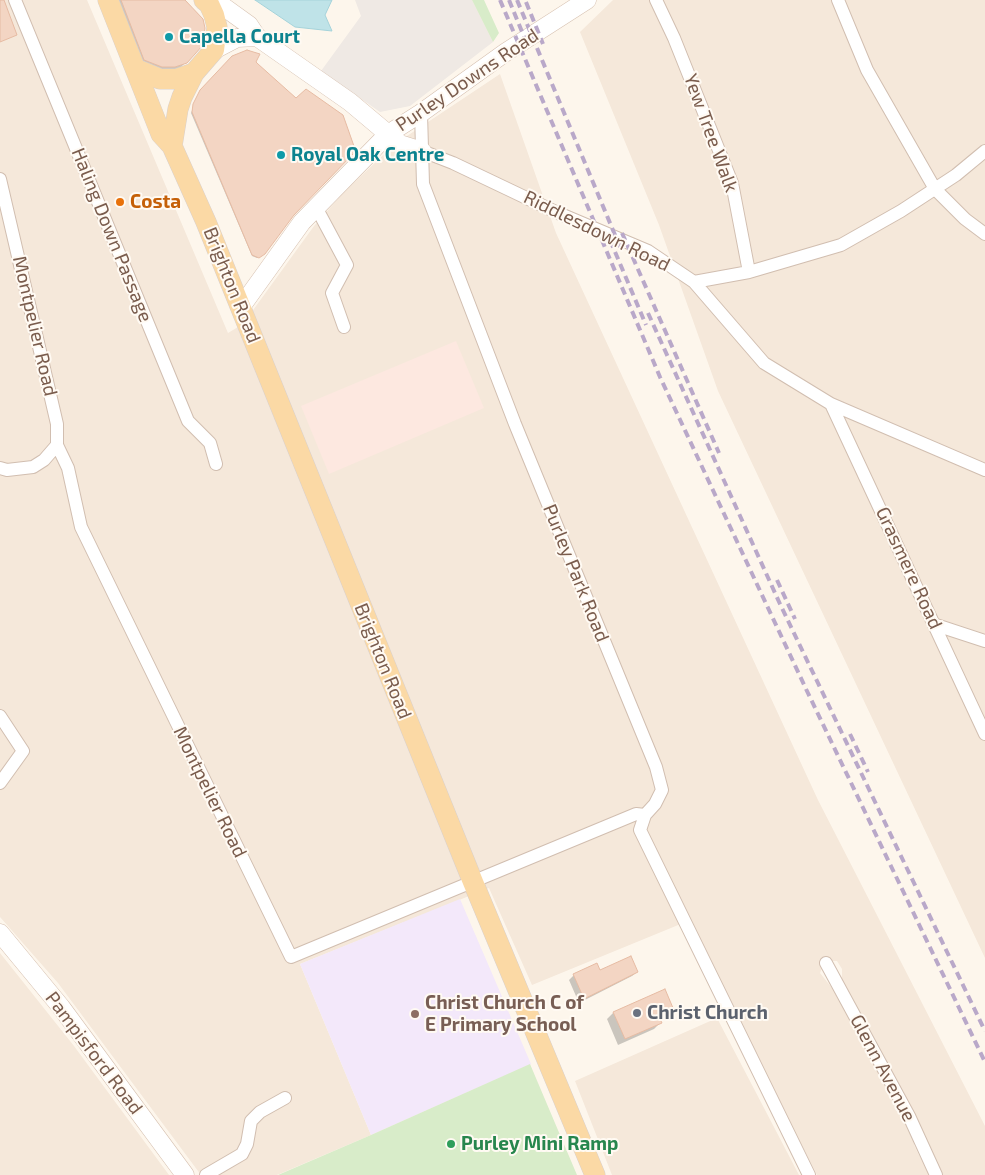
<!DOCTYPE html>
<html>
<head>
<meta charset="utf-8">
<style>
  body { margin:0 }
  canvas { display:block; background:#fdf6ec }
</style>
</head>
<body>
<canvas width="985" height="1175"></canvas>
<script>
const ctx = document.querySelector('canvas').getContext('2d');
ctx.lineJoin = 'round';
function fill(path, color) {
  ctx.fillStyle = color;
  ctx.fill(path, 'evenodd');
}
function toPath(rows) {
  const path = new Path2D();
  for (const r of rows) {
    path.moveTo(r[0], r[1]);
    for (let i = 2; i < r.length; i += 2) path.lineTo(r[i], r[i + 1]);
  }
  return path;
}
function trace(path, color, width, dash) {
  ctx.strokeStyle = color;
  ctx.lineWidth = width;
  ctx.lineCap = dash ? 'butt' : 'round';
  ctx.setLineDash(dash || []);
  ctx.stroke(path);
}
function label(font, color, halo, rows, align = 'center') {
  ctx.font = font + ' "Exo 2",sans-serif';
  ctx.lineWidth = 4;
  ctx.setLineDash([]);
  ctx.textBaseline = 'middle';
  ctx.strokeStyle = halo;
  ctx.fillStyle = color;
  for (const [text, x, y, turn = 0] of rows) {
    ctx.save();
    ctx.translate(x, y);
    ctx.rotate((+turn || 0) * Math.PI / 180);
    ctx.textAlign = isNaN(turn) ? turn : align;
    if (halo) ctx.strokeText(text, 0, 0);
    ctx.fillText(text, 0, 0);
    ctx.restore();
  }
}
fill(toPath([
  [0,0,87,0,228,333,243,324,314,226,344,192,395,144,500,74,556,233,818,800,985,1126,985,1175,943,1175,924,1133,842,980,842,969,837,961,825,961,820,973,832,988,914,1137,914,1145,929,1175,817,1175,688,921,532,985,489,888,300,964,371,1135,277,1175,201,1175,58,983,0,917],
  [613,0,985,0,985,958,718,391,659,225,580,32],
  [0,953,74,1046,169,1175,0,1175],
  [717,1018,799,1175,612,1175,575,1081]
]), '#f5e8da');
fill(toPath([
  [456,341,484,408,329,474,301,406]
]), '#fde8e0');
fill(toPath([
  [355,0,472,0,493,42,410,106,380,112,321,71,361,16]
]), '#efe9e4');
fill(toPath([
  [460,899,531,1064,371,1135,300,964]
]), '#f3e8fa');
fill(toPath([
  [472,0,484,0,499,33,493,42],
  [530,1064,577,1175,278,1175,371,1135]
]), '#d8ecc9');
const water = toPath([
  [255,0,332,0,325,15,332,31,295,27,255,0]
]);
fill(water, '#bfe3e8');
trace(water, '#a5d3da', 1);
fill(toPath([
  [105,0,181,0,198,14,204,28,186,62,176,72,152,76],
  [247,51,254,62,293,214,262,255,257,258,252,256,191,113,199,93,240,53],
  [599,972,637,972,632,976,579,1003,569,980,574,975],
  [672,1008,658,1017,660,1023,654,1029,618,1045,607,1019,613,1013]
]), '#0003');
const building = toPath([
  [0,0,4,0,17,35,0,42,0,0],
  [121,0,185,0,203,19,205,28,203,45,187,63,175,67,162,67,144,60,121,0],
  [247,50,260,54,256,62,258,64,296,98,306,89,343,115,355,149,354,153,294,215,265,254,259,258,252,255,192,112,193,104,200,90,232,56,247,50],
  [631,956,638,972,584,999,573,974,597,963,600,970,631,956],
  [665,989,673,1008,658,1015,662,1023,625,1039,613,1012,665,989]
]);
fill(building, '#f3d5c3');
trace(building, '#e6bba3', 1);
const street = toPath([
  [15,0,188,421,210,443,216,464],
  [656,0,674,38,732,183,749,272],
  [838,0,867,70,935,189,965,219,985,234],
  [421,113,423,184,515,424,656,767,662,790,655,804,645,815,640,830,809,1175],
  [422,151,453,163,558,213,648,251,694,282,764,363,831,404,985,470],
  [0,179,57,424,57,445,68,468,81,527,291,957,636,814,645,815],
  [316,207,347,265,332,293,344,327],
  [694,282,749,272,841,245,901,211,956,175,985,151],
  [831,404,985,734],
  [0,468,7,470,33,467,44,460,57,445],
  [936,625,985,641],
  [0,716,23,751,0,783],
  [826,963,909,1116,936,1175],
  [206,1175,242,1154,247,1144,251,1121,260,1112,285,1098]
]);
const secondary = toPath([
  [209,4,224,7,249,25,257,37,350,102,400,144,422,151],
  [214,50,237,38,257,37],
  [241,307,302,222,388,134,421,113,506,52,587,0],
  [0,933,61,1007,185,1175]
]);
const primary = toPath([
  [108,0,161,134,172,146,206,222,473,882,595,1175],
  [136,69,160,79,177,79,194,73],
  [172,146,178,109,182,97,194,73,214,50,217,27,214,15,209,4,204,0]
]);
trace(street, '#d1beb0', 14);
trace(secondary, '#d6c0b0', 19);
trace(primary, '#dad1cd', 21);
trace(street, '#fff', 12);
trace(secondary, '#fff', 18);
trace(primary, '#fbd9a5', 20);
trace(toPath([
  [500,0,660,377,806,689,985,1062],
  [509,0,527,44],
  [517,0,620,247],
  [526,2,543,44],
  [622,233,719,453],
  [610,240,646,325],
  [648,313,780,604,985,1031],
  [777,580,795,619],
  [850,734,868,772]
]), '#b9a8c9', 4, [8, 5]);
for (const [x, y, r, color] of [
  [169,37,5,"#0f9aa8"],
  [281,155,5,"#0f9aa8"],
  [120,202,5,"#e8710a"],
  [637,1013,5,"#6b7280"],
  [415,1014,5,"#8d6e63"],
  [451,1144,5,"#2e9e5b"]
]) {
  const dot = new Path2D();
  dot.arc(x, y, r, 0, 2 * Math.PI);
  ctx.fillStyle = color;
  ctx.fill(dot);
  trace(dot, '#fffaf3', 2);
}
label('bold 19px', '#0d838f', '#fffaf3', [
  ["Capella Court",179,37],
  ["Royal Oak Centre",291,155]
], 'left');
label('19px', '#7a5c4d', '#fffaf3', [
  ["Purley Downs Road",467,80,-34],
  ["Yew Tree Walk",711,133,70],
  ["Riddlesdown Road",597,231,26],
  ["Haling Down Passage",112,235,68],
  ["Brighton Road",232,285,68],
  ["Montpelier Road",35,326,77],
  ["Grasmere Road",909,568,65],
  ["Purley Park Road",576,573,68],
  ["Brighton Road",383,661,68],
  ["Montpelier Road",210,792,64],
  ["Pampisford Road",94,1053,53],
  ["Glenn Avenue",883,1068,62]
]);
label('bold 19px', '#c56008', '#fffaf3', [
  ["Costa",130,202]
], 'left');
label('bold 19px', '#785e54', '#fffaf3', [
  ["Christ Church C of",425,1003],
  ["E Primary School",425,1025]
], 'left');
label('bold 19px', '#5b616d', '#fffaf3', [
  ["Christ Church",647,1013]
], 'left');
label('bold 19px', '#27864d', '#fffaf3', [
  ["Purley Mini Ramp",461,1144]
], 'left');
</script>
</body>
</html>
